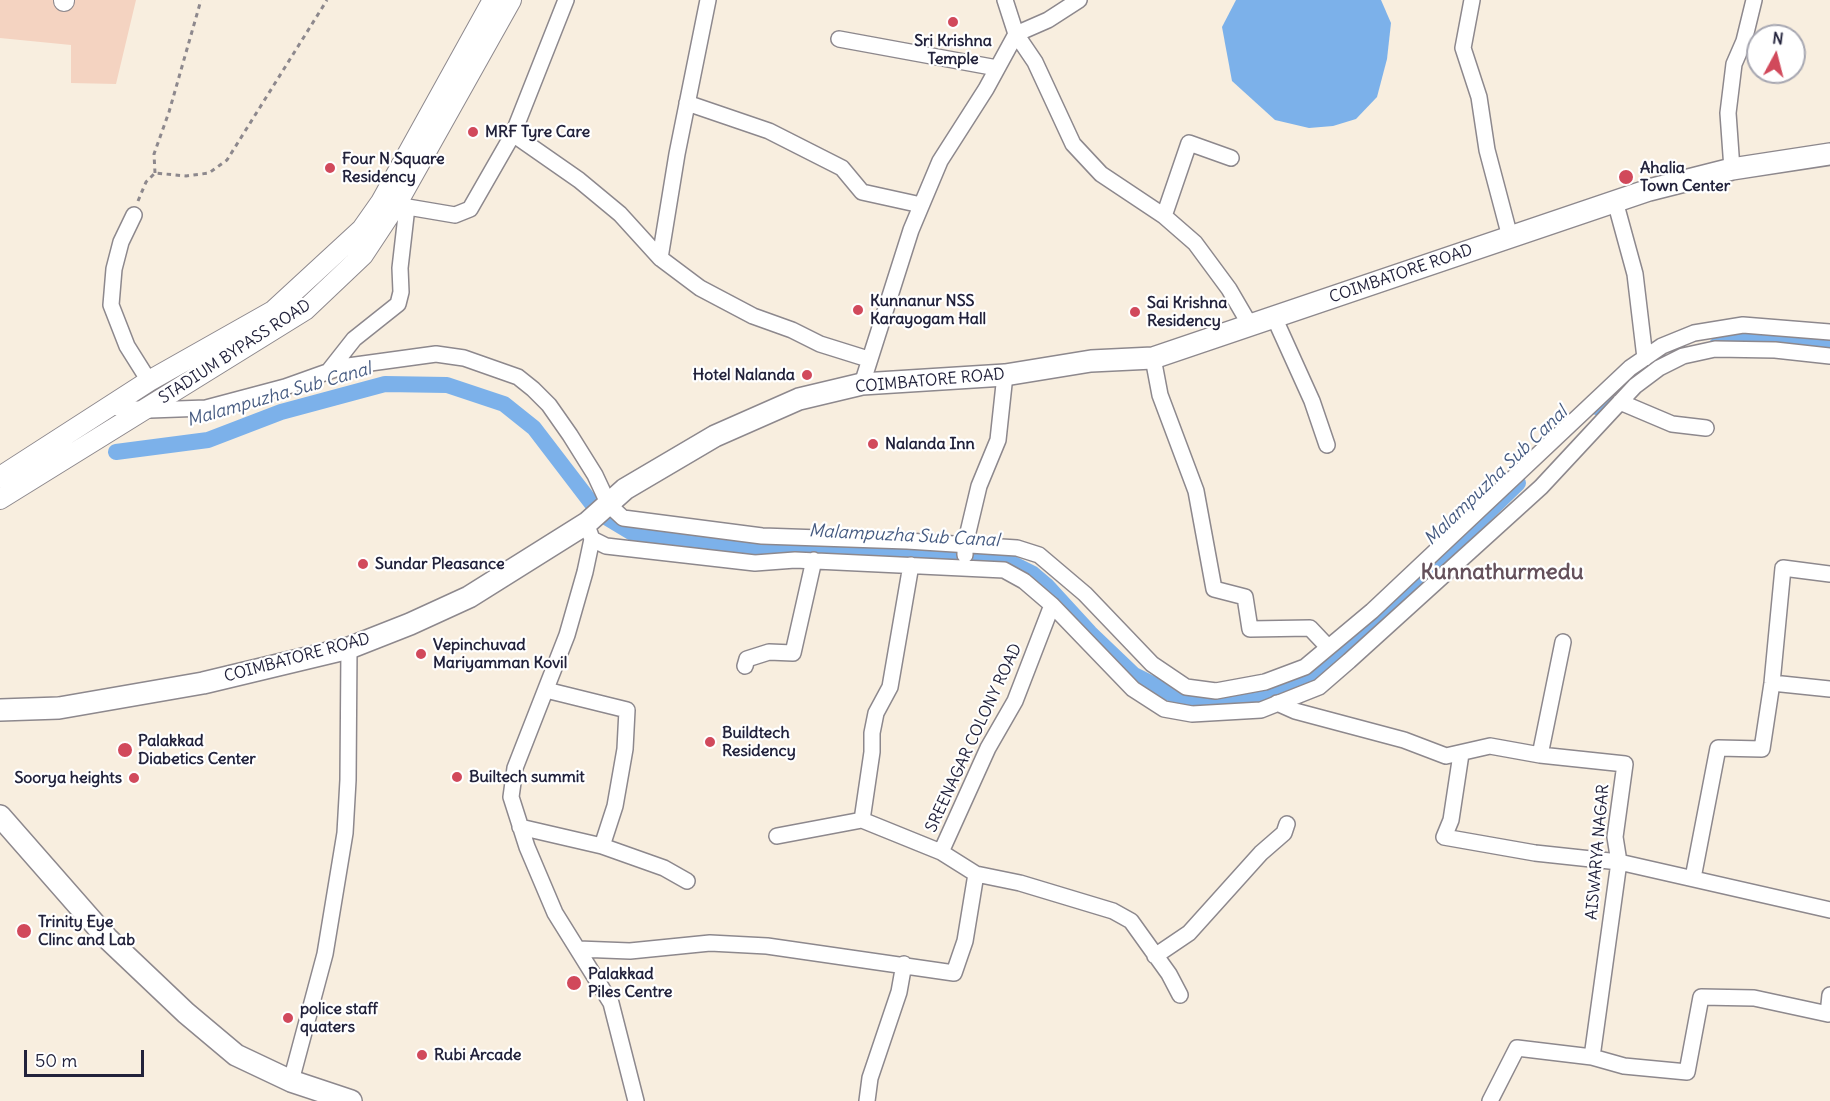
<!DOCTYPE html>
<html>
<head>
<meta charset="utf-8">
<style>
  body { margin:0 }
  #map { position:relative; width:1830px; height:1101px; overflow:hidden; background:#f8eedf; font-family:Delius,sans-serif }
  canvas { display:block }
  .north { position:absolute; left:1746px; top:24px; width:60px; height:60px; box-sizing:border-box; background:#fff; border:2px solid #a7a7b1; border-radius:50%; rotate:7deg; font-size:16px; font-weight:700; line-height:24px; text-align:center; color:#22223b }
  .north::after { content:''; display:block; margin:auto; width:21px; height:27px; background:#d1495b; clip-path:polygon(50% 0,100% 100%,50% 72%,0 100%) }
  .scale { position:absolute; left:24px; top:1050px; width:120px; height:27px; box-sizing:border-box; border:3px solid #22223b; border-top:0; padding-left:8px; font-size:18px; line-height:21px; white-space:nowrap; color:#22223b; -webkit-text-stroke:4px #fff; paint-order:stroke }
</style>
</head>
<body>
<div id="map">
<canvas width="1830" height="1101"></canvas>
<div class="north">N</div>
<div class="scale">50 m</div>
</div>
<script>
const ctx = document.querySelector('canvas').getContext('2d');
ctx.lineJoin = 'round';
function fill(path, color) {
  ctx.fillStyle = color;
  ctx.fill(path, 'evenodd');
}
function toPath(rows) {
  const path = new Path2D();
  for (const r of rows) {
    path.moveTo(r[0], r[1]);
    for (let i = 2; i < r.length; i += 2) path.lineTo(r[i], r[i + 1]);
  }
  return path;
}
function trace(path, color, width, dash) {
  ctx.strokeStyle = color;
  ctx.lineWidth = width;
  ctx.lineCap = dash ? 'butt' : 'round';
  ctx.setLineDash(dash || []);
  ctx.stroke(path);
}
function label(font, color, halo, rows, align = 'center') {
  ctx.font = font + ' Delius,sans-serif';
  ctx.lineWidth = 4.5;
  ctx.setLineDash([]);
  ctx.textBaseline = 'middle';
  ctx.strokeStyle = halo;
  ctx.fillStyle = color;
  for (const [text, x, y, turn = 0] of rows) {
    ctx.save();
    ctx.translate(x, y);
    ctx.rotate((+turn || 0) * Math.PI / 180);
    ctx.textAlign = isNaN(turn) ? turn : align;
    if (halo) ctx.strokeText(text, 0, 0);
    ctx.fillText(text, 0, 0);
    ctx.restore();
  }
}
fill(toPath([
  [0,0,136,0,116,84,71,83,71,45,0,38]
]), '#f4d3c1');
fill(toPath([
  [1236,0,1381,0,1391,23,1387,59,1377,97,1356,119,1333,126,1309,128,1275,120,1232,81,1222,27]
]), '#7cb1ea');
trace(toPath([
  [1717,345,1744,341,1830,347],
  [1597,407,1642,375],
  [116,452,208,440,281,412,385,384,447,385,504,404,534,428,599,513,634,534,747,547,1001,558,1033,574,1046,585,1090,633,1134,675,1192,704,1234,702,1297,687,1327,666,1387,611,1518,483]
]), '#7cb1ea', 16);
const minor = toPath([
  [1079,0,1048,20,1016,34,1035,62,1073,144,1101,174,1164,216,1195,243,1229,289,1250,325],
  [1472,0,1463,48,1479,97,1487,150,1510,237],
  [839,39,997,68],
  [687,103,769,131,842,168,862,192,921,205],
  [513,134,579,180,620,214,660,258,700,288,753,316,792,330,820,344,868,359],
  [1732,169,1728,113,1734,64,1744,41,1754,0],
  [1615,201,1635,274,1645,358],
  [396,205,455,215,470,209,513,134,566,0],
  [134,215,121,242,114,269,111,305,127,346,149,381],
  [1164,216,1189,143,1231,158],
  [660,258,677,154,708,0],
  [1274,317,1312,401,1327,445],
  [1153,358,1160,395,1196,491,1214,589,1245,597,1250,629,1310,628,1328,647],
  [328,372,354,339,398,304,401,292,400,268,407,207],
  [862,384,911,230,940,161,986,89,1016,34,1005,0],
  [1620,402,1672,424,1706,428],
  [109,407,150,410,206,408,285,387,341,367,436,354,464,358,518,377,533,389,549,405,570,435,595,475,609,505,623,518,762,536,907,541,1017,548,1039,555,1085,594,1152,664,1186,687,1216,691,1265,682,1305,667,1372,611,1630,368,1662,346,1694,333,1743,325,1830,332],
  [589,531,592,539,585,572,567,635,515,768,511,797,527,847,555,913,611,1003,636,1101],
  [592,539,606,546,755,563,795,560,1004,570,1024,581,1052,605,1133,689,1164,709,1192,714,1261,710,1319,687,1349,661,1541,487,1635,386,1659,368,1683,356,1715,349,1775,350,1830,356],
  [965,555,965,545,979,486,998,440,1005,375],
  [911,565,890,687,876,713,872,733,872,752,862,820,941,852,976,874,1020,883,1113,911,1131,921,1169,974,1180,995],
  [745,666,747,659,769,652,793,653,814,560],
  [1772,683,1830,689],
  [1277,703,1295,711,1404,740,1446,756,1490,746,1540,755,1625,764,1615,837,1619,862,1592,1057,1517,1048,1490,1101],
  [1461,754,1451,820,1444,837,1535,853,1619,862,1830,910],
  [1540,755,1563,642],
  [520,827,602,846,615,806,625,749,627,710,546,690],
  [777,836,862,820],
  [602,846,664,868,687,881],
  [941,852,988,748,1015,701,1052,605],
  [1693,878,1718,748,1762,749,1772,683,1783,568,1830,574],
  [578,949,630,951,710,943,767,946,954,973,965,941,976,874],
  [1155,956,1189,933,1261,853,1284,833,1287,824],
  [1592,1057,1624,1066,1687,1072,1701,997,1754,998,1828,1014,1830,995],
  [291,1081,325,954,345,833,348,780,349,648],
  [867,1101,870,1078,899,992,904,964]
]);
const tertiary = toPath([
  [64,1,64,0],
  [0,477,149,381,273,311,362,229,381,202,493,0],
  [0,499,305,310,363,255,396,205,511,0]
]);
const secondary = toPath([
  [0,710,59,708,203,683,349,648,410,624,469,597,587,523,625,489,715,436,799,399,862,384,1005,375,1091,361,1153,358,1649,190,1732,169,1830,154],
  [0,816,107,938,186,1013,236,1055,291,1081,351,1101]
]);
trace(minor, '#8d888d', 18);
trace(tertiary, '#8d888d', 22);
trace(secondary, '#8d888d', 24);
trace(toPath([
  [155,173,154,154,169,112,201,0],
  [138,201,146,182,155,173,186,176,209,173,227,160,327,0]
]), '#8d888d', 3, [4.5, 4.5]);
trace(minor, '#fff', 15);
trace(tertiary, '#fff', 20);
trace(secondary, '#fff', 21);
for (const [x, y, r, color] of [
  [953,22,6,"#d1495b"],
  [473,132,6,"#d1495b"],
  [330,168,6,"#d1495b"],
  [1626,177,8,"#d1495b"],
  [858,310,6,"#d1495b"],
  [1135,312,6,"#d1495b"],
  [807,375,6,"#d1495b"],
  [873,444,6,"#d1495b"],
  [363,564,6,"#d1495b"],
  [421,654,6,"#d1495b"],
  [710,742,6,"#d1495b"],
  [125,750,8,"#d1495b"],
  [457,777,6,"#d1495b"],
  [134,778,6,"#d1495b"],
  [24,931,8,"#d1495b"],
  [574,983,8,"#d1495b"],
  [288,1018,6,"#d1495b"],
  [422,1055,6,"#d1495b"]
]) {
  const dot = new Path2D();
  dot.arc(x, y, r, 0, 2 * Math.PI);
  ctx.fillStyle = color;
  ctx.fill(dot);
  trace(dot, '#fff', 2);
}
label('bold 16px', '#22223b', '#fff', [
  ["Sri Krishna",953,41,"center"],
  ["Temple",953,59,"center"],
  ["MRF Tyre Care",485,132],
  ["Four N Square",342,159],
  ["Residency",342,177],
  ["Ahalia",1640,168],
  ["Town Center",1640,186],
  ["Kunnanur NSS",870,301],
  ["Karayogam Hall",870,319],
  ["Sai Krishna",1147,303],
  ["Residency",1147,321],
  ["Hotel Nalanda",795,375,"right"],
  ["Nalanda Inn",885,444],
  ["Sundar Pleasance",375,564],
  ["Vepinchuvad",433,645],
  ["Mariyamman Kovil",433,663],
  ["Buildtech",722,733],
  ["Residency",722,751],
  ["Palakkad",138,741],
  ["Diabetics Center",138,759],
  ["Builtech summit",469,777],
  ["Soorya heights",122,778,"right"],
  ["Trinity Eye",38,922],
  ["Clinc and Lab",38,940],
  ["Palakkad",588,974],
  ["Piles Centre",588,992],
  ["police staff",300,1009],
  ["quaters",300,1027],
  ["Rubi Arcade",434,1055]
], 'left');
label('16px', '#22223b', '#fff', [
  ["COIMBATORE ROAD",1401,274,-19],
  ["STADIUM BYPASS ROAD",235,352,-33],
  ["COIMBATORE ROAD",930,381,-5],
  ["COIMBATORE ROAD",297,658,-15],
  ["SREENAGAR COLONY ROAD",974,738,-65],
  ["AISWARYA NAGAR",1598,852,-85]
]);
label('italic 18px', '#465b81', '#fff', [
  ["Malampuzha Sub Canal",279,395,-16],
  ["Malampuzha Sub Canal",1496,476,-44],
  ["Malampuzha Sub Canal",904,536,3]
]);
label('bold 22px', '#65515b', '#fff', [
  ["Kunnathurmedu",1502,573]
]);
</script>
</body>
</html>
